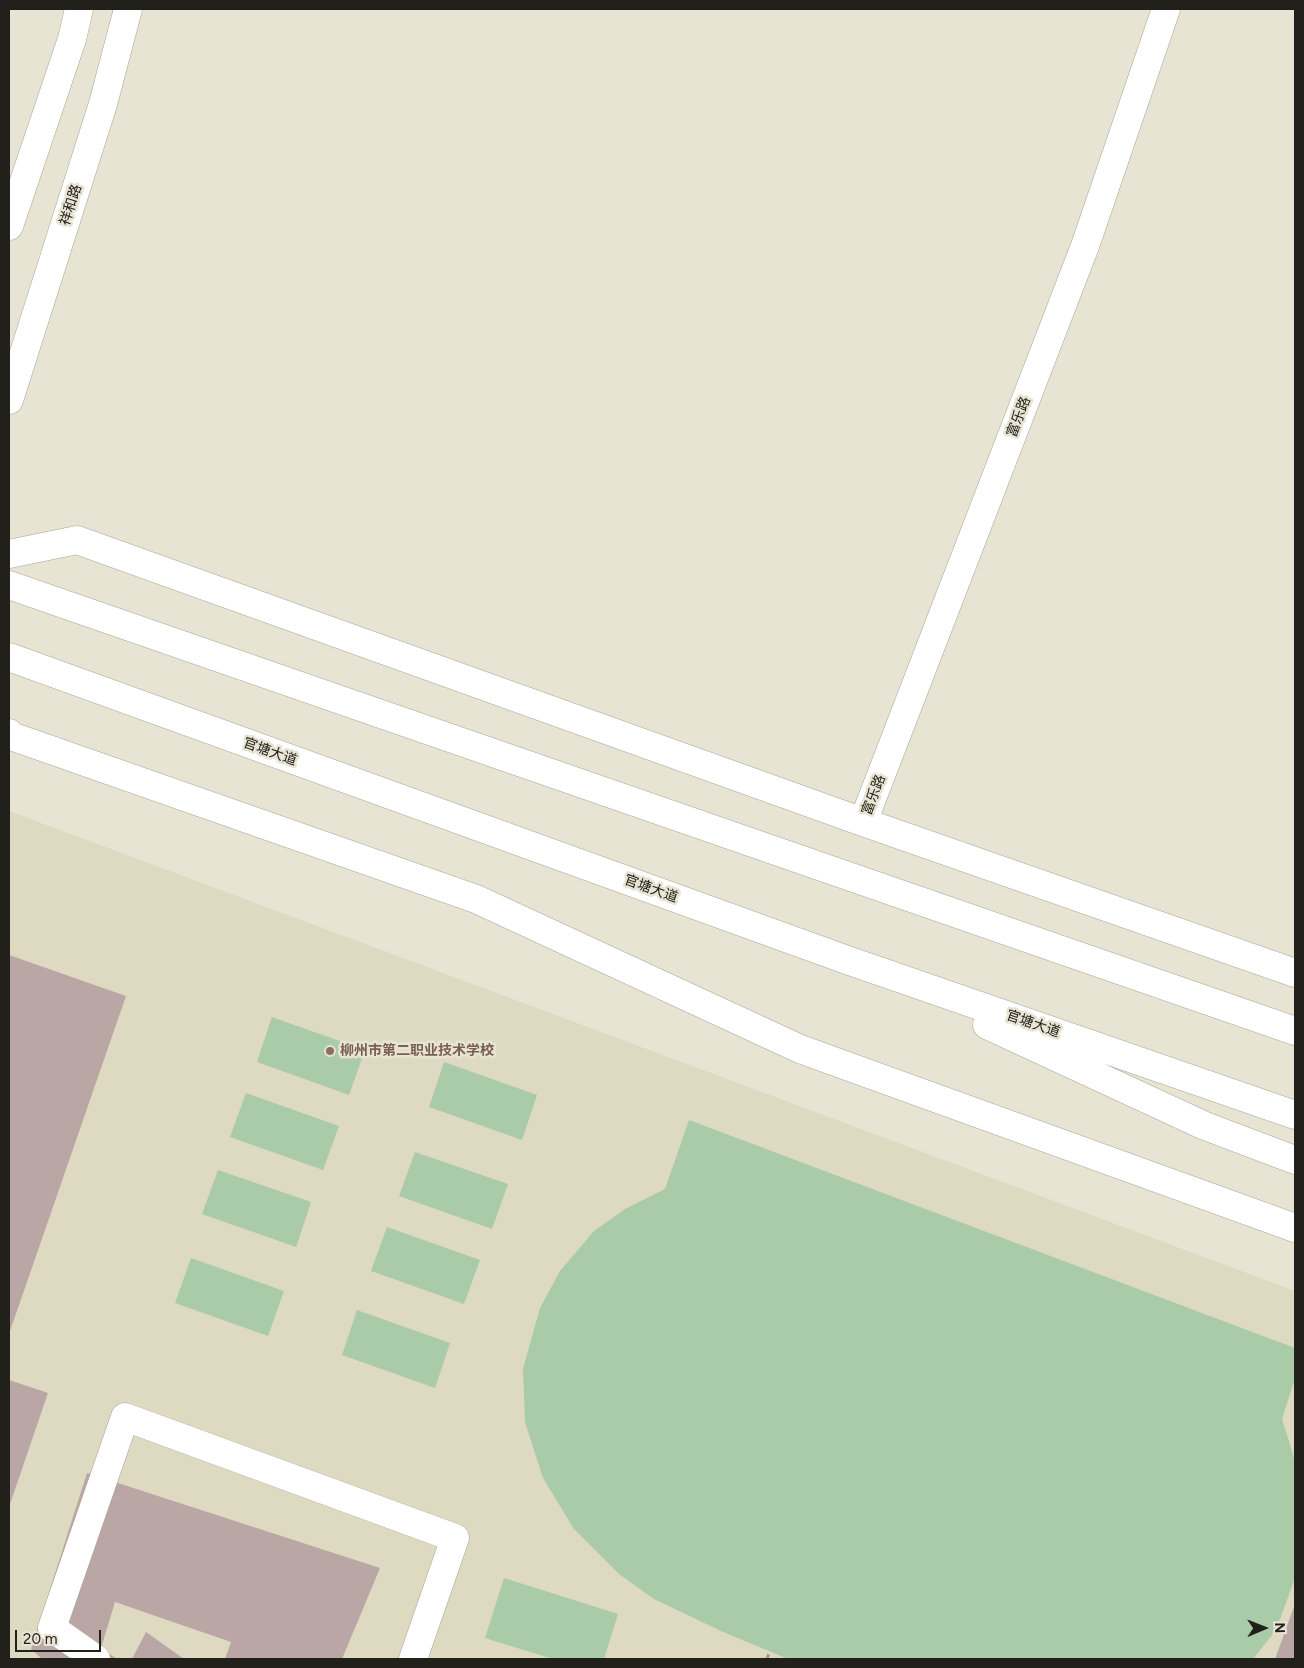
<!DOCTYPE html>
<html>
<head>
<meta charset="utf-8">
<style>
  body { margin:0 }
  #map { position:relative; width:1304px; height:1668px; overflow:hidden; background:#e7e4d3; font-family:Figtree,sans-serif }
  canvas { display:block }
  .frame { position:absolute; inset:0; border:10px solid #21201a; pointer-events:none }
  .north { position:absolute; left:1239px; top:1603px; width:50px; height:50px; -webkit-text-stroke:4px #e7e4d3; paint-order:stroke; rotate:89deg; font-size:14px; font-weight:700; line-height:20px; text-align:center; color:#21201a }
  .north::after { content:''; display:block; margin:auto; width:18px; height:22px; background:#21201a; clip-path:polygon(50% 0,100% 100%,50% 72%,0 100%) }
  .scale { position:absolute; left:15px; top:1630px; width:86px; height:22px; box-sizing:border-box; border:2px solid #21201a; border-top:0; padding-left:6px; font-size:15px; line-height:18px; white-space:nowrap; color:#21201a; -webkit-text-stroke:4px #e7e4d3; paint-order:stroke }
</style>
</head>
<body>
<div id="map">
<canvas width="1304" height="1668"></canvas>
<div class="frame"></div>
<div class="north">N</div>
<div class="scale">20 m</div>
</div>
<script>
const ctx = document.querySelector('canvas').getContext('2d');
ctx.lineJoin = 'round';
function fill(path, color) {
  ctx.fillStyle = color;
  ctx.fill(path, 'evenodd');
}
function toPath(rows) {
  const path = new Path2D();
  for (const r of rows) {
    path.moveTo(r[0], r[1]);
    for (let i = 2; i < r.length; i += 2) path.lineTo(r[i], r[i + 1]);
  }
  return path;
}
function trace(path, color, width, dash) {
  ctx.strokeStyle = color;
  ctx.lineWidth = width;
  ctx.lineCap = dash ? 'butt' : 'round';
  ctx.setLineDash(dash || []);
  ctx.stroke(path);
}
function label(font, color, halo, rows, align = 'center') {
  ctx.font = font + ' Figtree,"Noto Sans SC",sans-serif';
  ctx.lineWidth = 5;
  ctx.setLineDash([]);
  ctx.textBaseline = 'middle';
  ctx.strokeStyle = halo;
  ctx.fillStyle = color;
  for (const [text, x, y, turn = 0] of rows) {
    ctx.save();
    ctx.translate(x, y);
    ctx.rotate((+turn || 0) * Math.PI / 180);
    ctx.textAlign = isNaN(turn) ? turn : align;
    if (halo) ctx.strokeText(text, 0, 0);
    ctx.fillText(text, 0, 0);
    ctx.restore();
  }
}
fill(toPath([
  [9,811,1295,1291,1295,1659,9,1659]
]), '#ded9c1');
fill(toPath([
  [272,1017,365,1050,349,1095,257,1062],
  [444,1062,537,1095,522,1140,429,1107],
  [246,1093,339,1126,323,1170,230,1137],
  [689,1120,1295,1348,1295,1378,1282,1419,1295,1461,1295,1578,1276,1630,1253,1659,788,1659,721,1631,654,1599,619,1574,574,1529,543,1478,525,1422,523,1369,540,1308,560,1271,594,1231,625,1209,665,1189],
  [415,1152,508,1184,492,1229,399,1196],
  [218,1170,311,1202,296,1247,202,1214],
  [387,1227,480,1260,464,1304,371,1271],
  [191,1258,284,1291,268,1336,175,1303],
  [357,1310,450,1343,435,1388,342,1355],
  [504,1578,618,1614,604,1659,553,1659,485,1638]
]), '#aacba8');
fill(toPath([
  [9,955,126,996,9,1334],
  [9,1380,48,1393,9,1507],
  [87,1473,380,1568,342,1659,225,1659,231,1642,115,1602,101,1648,117,1659,42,1659,31,1649],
  [1295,1604,1295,1659,1275,1659],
  [146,1632,184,1659,132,1659]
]), '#baa6a5');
const street = toPath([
  [96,1659,52,1628,125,1417,455,1538,413,1659]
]);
const secondary = toPath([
  [9,226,72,39,79,9],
  [9,400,103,104,128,9],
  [9,554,77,540,863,822,1295,973],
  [9,733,11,736,476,899,800,1049,1295,1228],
  [863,822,1085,246,1166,9]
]);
const primary = toPath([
  [9,585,1295,1031],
  [9,657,847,960,1295,1115],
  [987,1025,1205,1126,1295,1160]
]);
trace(street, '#a9a696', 29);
trace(secondary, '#a9a696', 29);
trace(primary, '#a9a696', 29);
trace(toPath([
  [767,1659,769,1653]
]), '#9e9c8f', 3, [5, 2.5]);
trace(street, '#fff', 28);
trace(secondary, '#fff', 28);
trace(primary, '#fff', 28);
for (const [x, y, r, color] of [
  [330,1051,5,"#8d6e63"]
]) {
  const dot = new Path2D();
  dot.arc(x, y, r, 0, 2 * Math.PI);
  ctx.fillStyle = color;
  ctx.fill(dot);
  trace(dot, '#e7e4d3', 2);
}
label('14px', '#21201a', '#e7e4d3', [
  ["祥和路",71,205,-72],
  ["富乐路",1019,417,-69],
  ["官塘大道",270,752,20],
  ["富乐路",874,795,-69],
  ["官塘大道",651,889,20],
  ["官塘大道",1033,1024,19]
]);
label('bold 14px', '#785e54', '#e7e4d3', [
  ["柳州市第二职业技术学校",340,1051]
], 'left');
</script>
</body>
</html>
